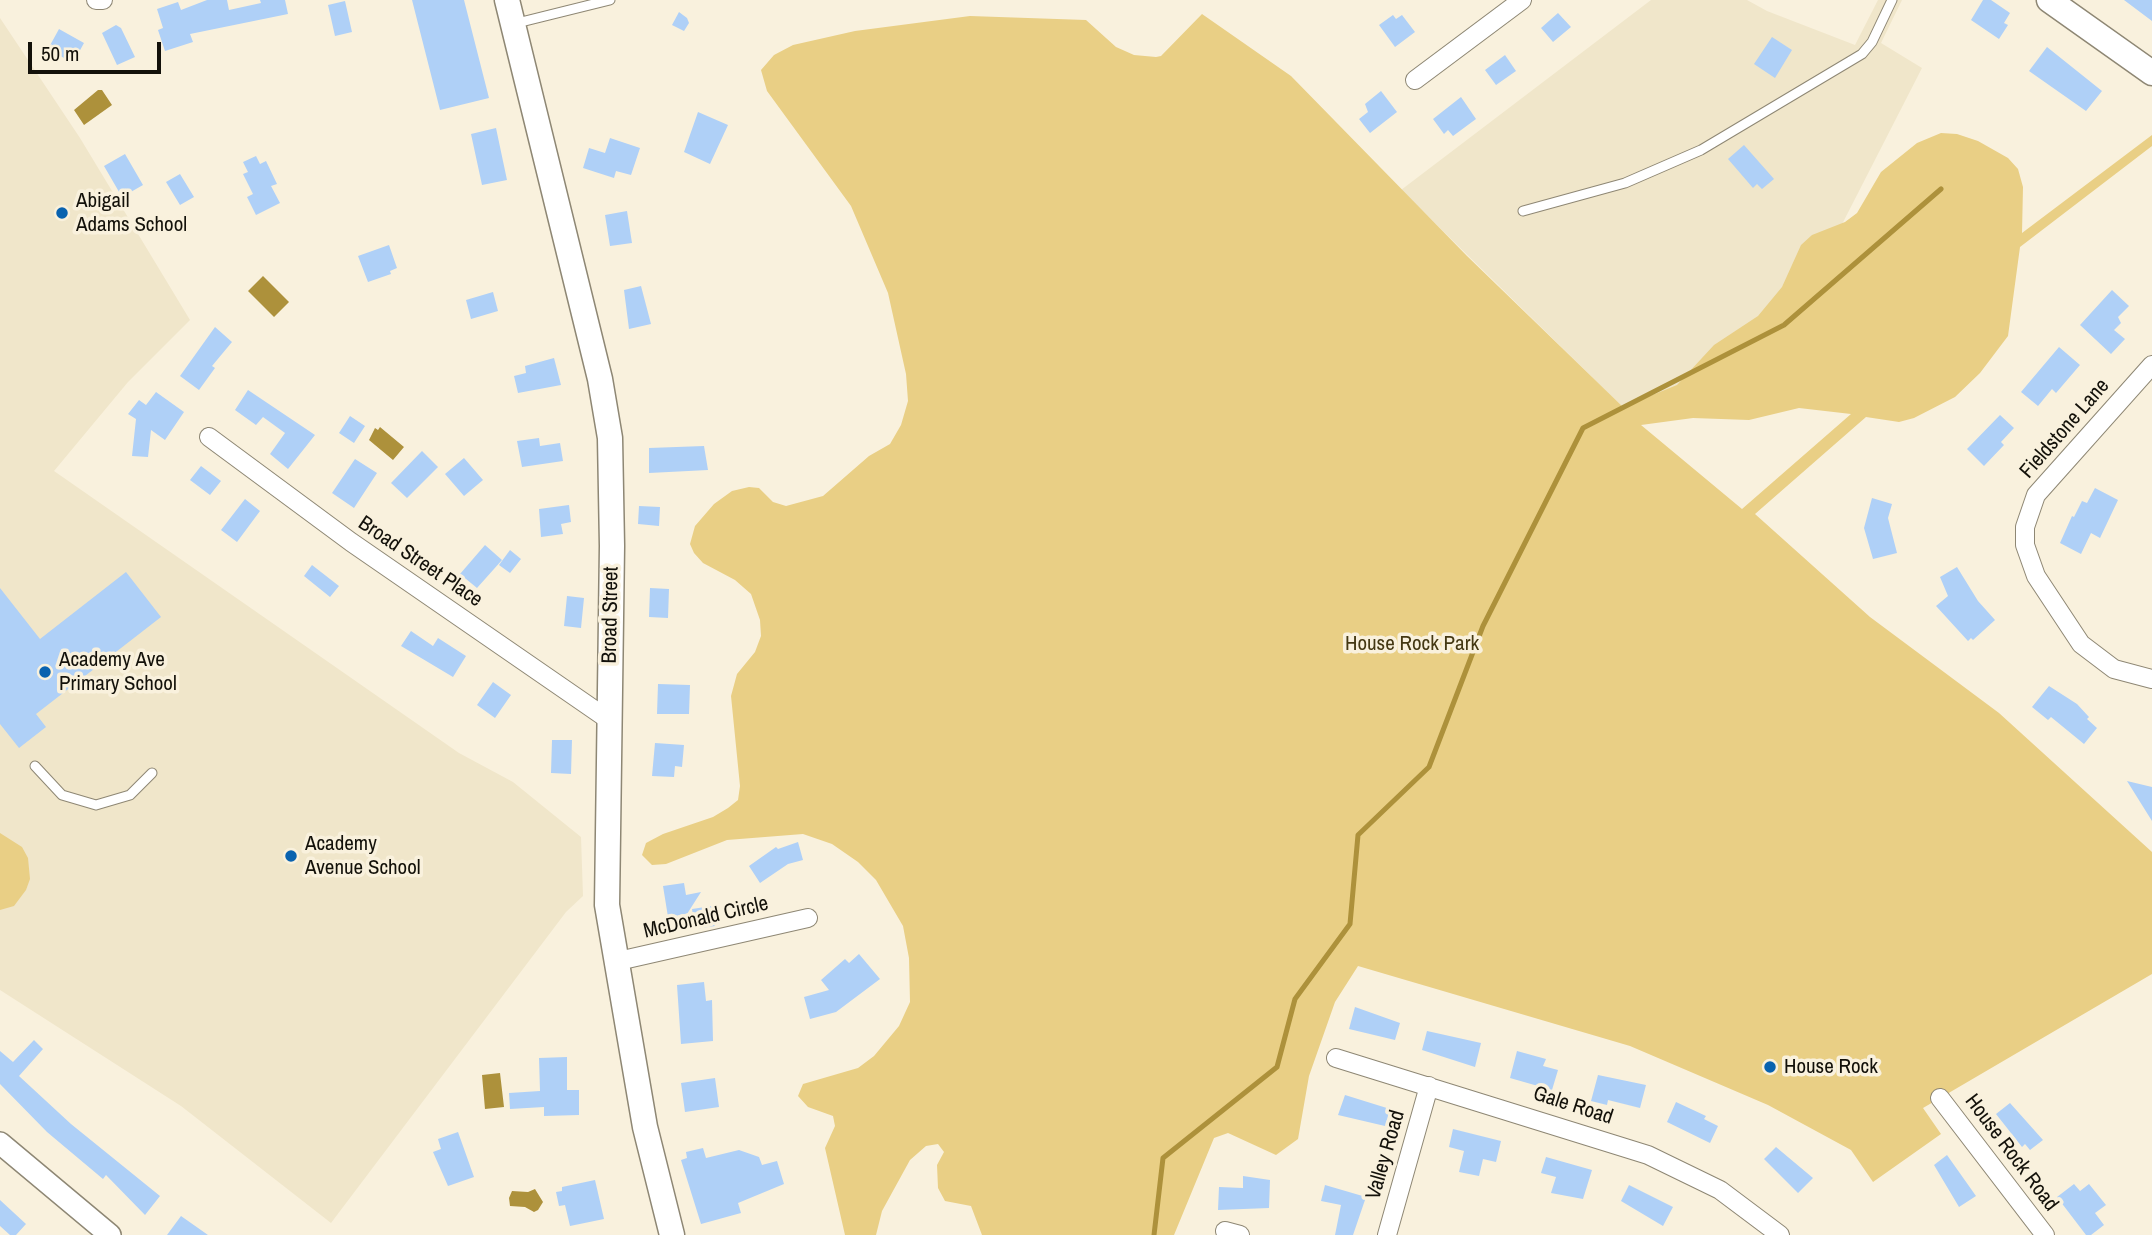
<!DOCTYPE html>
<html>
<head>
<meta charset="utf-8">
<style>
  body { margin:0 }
  #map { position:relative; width:2152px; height:1235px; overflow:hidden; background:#f9f1dd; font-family:"Archivo Narrow",sans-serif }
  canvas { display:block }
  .scale { position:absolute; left:28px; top:42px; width:133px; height:32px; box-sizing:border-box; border:4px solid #13110a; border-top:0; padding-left:9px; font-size:21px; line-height:24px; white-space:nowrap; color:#13110a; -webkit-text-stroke:5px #f9f1dd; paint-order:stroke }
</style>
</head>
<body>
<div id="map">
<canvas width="2152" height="1235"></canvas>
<div class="scale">50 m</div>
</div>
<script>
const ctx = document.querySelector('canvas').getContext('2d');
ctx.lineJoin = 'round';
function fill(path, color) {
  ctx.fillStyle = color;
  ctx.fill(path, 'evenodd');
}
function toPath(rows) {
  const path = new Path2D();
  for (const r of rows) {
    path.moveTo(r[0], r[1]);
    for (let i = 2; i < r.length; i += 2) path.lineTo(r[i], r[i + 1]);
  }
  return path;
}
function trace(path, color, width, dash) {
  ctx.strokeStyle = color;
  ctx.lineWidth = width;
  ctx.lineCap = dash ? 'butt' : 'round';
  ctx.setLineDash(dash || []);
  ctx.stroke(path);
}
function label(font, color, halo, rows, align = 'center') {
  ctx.font = font + ' "Archivo Narrow",sans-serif';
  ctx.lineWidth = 7;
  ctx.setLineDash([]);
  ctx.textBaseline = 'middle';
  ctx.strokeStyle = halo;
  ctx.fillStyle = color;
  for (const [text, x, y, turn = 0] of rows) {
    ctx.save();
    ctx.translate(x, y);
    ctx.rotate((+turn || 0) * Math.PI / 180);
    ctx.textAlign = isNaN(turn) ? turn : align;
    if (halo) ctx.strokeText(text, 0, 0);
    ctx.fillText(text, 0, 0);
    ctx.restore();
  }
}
fill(toPath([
  [1651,0,1747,0,1767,11,1855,45,1878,0,1902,0,1881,43,1922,68,1793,320,1638,422,1401,190],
  [0,18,80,138,190,320,128,382,54,471,459,753,513,782,581,837,583,896,566,912,331,1223,181,1106,0,990]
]), '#f0e6ca');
fill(toPath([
  [1202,14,1291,76,1467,256,1623,407,1677,385,1714,345,1758,316,1782,287,1801,245,1812,235,1845,222,1857,213,1881,172,1917,143,1941,133,1957,134,1978,141,2008,158,2018,169,2023,187,2022,233,2152,135,2152,146,2020,247,2008,336,1980,373,1955,397,1914,418,1899,422,1866,417,1755,514,1870,617,1999,713,2152,852,2152,974,1923,1108,1941,1134,1873,1182,1851,1150,1768,1105,1630,1046,1358,966,1335,1002,1309,1076,1298,1139,1276,1155,1228,1133,1214,1138,1174,1235,982,1235,971,1206,945,1201,938,1188,937,1165,944,1152,938,1144,926,1146,910,1160,882,1211,876,1235,845,1235,825,1148,835,1126,833,1116,808,1107,798,1096,803,1084,858,1068,874,1056,899,1026,910,1002,909,958,903,926,876,880,858,862,832,844,803,834,727,840,666,864,652,865,642,855,646,843,663,834,713,817,728,808,738,800,740,786,731,696,737,674,755,652,761,636,760,620,751,594,735,580,703,563,694,553,690,544,695,526,714,504,732,491,749,487,759,488,773,502,786,506,823,496,869,456,890,444,901,425,908,401,906,374,888,293,851,206,767,91,761,70,774,55,793,45,855,31,970,16,1086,20,1116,47,1134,55,1156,57,1161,56],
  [1799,408,1851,414,1742,509,1641,425,1693,418,1749,420],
  [0,833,22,847,28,858,30,879,26,890,14,906,0,910]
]), '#e9cf85');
fill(toPath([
  [98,90,102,90,112,105,84,125,74,110],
  [263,276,289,302,274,317,248,291],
  [380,427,404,447,393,460,369,440,375,428,378,430],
  [500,1073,504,1107,485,1109,482,1075],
  [535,1189,543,1202,538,1210,534,1212,525,1207,510,1206,509,1198,512,1191,528,1192]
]), '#ad913b');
trace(toPath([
  [1154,1235,1163,1158,1277,1067,1295,999,1350,924,1358,835,1429,767,1483,626,1583,428,1784,325,1941,189]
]), '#ad913b', 5);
fill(toPath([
  [207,0,227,0,229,10,261,3,260,0,285,0,288,14,190,34,193,42,165,51,158,30,163,28,157,9,178,2,181,10],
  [412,0,464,0,489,98,440,110],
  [1983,0,1991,0,2010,13,2004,23,2008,25,1999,39,1971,20],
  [2124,0,2152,0,2152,21],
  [345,1,352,32,335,36,328,5],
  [679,12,687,18,689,23,684,31,672,25],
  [1558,13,1571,27,1553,42,1541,28],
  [1393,15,1396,19,1402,15,1415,32,1395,47,1379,25],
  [116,25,121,28,135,57,117,65,102,33],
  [59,29,84,43,73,63,48,49],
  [1772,37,1792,50,1775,78,1754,64],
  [2047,47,2102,91,2086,111,2029,71],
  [1505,55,1516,71,1496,85,1485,70],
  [1381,91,1397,112,1370,133,1359,119,1368,112,1365,104],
  [1461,97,1476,119,1453,136,1448,130,1444,134,1433,119],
  [698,112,728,125,710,164,684,152],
  [496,128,507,180,482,185,471,134],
  [610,138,640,148,631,175,616,171,614,178,583,168,589,148,605,153],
  [1744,145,1774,179,1762,189,1757,184,1753,188,1728,159],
  [125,154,143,185,122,197,104,166],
  [256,156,260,164,266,161,277,184,271,186,280,203,256,215,247,197,253,194,243,174,248,172,243,162],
  [180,174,194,197,180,205,166,182],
  [627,211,632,243,610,246,605,215],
  [389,245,397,268,390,271,391,274,368,282,358,256],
  [641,286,651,324,629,329,624,290],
  [2112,290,2129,306,2118,317,2121,323,2114,330,2125,339,2111,354,2080,325],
  [493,292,498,311,471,319,466,300],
  [215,327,232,342,212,366,215,368,199,390,180,376],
  [2059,347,2080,365,2056,393,2052,389,2038,406,2021,392],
  [554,358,561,385,518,393,514,376,526,373,525,366],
  [248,390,315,435,288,469,270,454,285,433,263,417,256,425,235,410],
  [156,392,184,412,165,440,151,430,148,457,132,456,136,419,128,414,139,400,146,405],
  [2000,415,2014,428,2001,442,2004,445,1984,466,1967,449],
  [350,416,365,426,354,443,339,433],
  [539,438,540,446,560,443,563,461,522,467,517,441],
  [704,446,708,470,649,473,649,448],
  [422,451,438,467,407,498,391,483],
  [464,458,483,480,464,496,445,474],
  [355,459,377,473,354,508,332,493],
  [201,466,221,481,210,495,190,480],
  [2095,488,2118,500,2100,538,2091,533,2081,554,2060,543,2072,516,2074,517,2082,501,2087,503],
  [1872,498,1892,504,1888,518,1897,553,1873,559,1864,528],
  [245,499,260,511,237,542,221,530],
  [569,505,571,522,561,524,563,534,541,537,539,509],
  [639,506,660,507,659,526,638,524],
  [485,545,502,560,477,588,460,574],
  [510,550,521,559,510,573,499,565],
  [312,565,339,586,330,597,304,576],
  [1957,567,1978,601,1995,620,1973,640,1971,638,1968,641,1936,606,1948,596,1940,577],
  [126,572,161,617,36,714,46,727,19,748,0,724,0,588,40,639],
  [650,588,669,589,668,618,649,617],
  [567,596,584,598,581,628,564,626],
  [411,631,433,646,438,638,466,656,453,677,401,646],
  [493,682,511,695,495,718,477,705],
  [658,684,690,685,689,714,657,714],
  [2049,686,2077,704,2089,717,2087,719,2097,728,2084,744,2051,717,2048,720,2032,707],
  [552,740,572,740,571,774,551,773],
  [655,743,684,745,682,767,675,766,674,777,652,776],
  [2127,781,2152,787,2152,821],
  [798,842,803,860,788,864,760,883,749,866,776,847,778,849],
  [684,883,686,895,701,892,687,914,668,917,663,886],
  [712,906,715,926,695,929,692,909],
  [859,954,880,979,836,1012,810,1019,804,997,829,990,821,980,845,959,849,963],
  [704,982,706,1001,712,1000,713,1041,681,1044,677,985],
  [1355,1007,1400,1023,1395,1040,1349,1029],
  [1427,1031,1481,1043,1475,1067,1422,1050],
  [34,1040,43,1049,19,1076,71,1124,160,1196,145,1215,106,1175,103,1179,47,1132,0,1084,0,1051,13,1062],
  [1517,1051,1546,1059,1543,1066,1558,1070,1552,1090,1510,1078],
  [567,1057,567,1090,579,1090,579,1115,544,1116,544,1107,510,1109,509,1093,540,1091,539,1058],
  [1598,1075,1646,1085,1640,1108,1608,1100,1607,1105,1591,1101],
  [715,1078,719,1107,685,1112,681,1083],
  [1345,1095,1390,1109,1385,1126,1338,1115],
  [1676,1102,1706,1116,1704,1119,1718,1126,1710,1143,1667,1122],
  [2010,1103,2043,1140,2030,1150,2025,1144,2022,1147,1996,1114],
  [1453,1129,1501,1141,1496,1162,1483,1159,1479,1176,1459,1172,1464,1151,1449,1147],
  [458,1132,474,1177,448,1186,433,1152,441,1149,438,1139],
  [1776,1147,1813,1178,1798,1193,1764,1159],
  [703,1148,706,1158,739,1150,759,1157,762,1165,777,1161,784,1184,738,1203,741,1213,701,1224,681,1160,687,1158,686,1152],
  [1947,1155,1976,1196,1959,1207,1934,1165],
  [1546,1157,1592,1170,1583,1199,1551,1193,1556,1177,1541,1173],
  [1243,1176,1270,1180,1269,1208,1218,1210,1219,1187,1243,1188],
  [595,1180,604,1219,570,1226,565,1205,559,1206,556,1192,562,1191,562,1187],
  [2074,1184,2080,1191,2089,1184,2106,1205,2095,1213,2104,1225,2091,1235,2086,1235,2057,1197],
  [1325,1185,1366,1197,1353,1235,1335,1235,1341,1205,1321,1201],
  [1629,1185,1673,1207,1663,1226,1621,1201],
  [0,1200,26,1224,16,1235,10,1235,0,1226],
  [181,1216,208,1235,167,1235]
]), '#afd0f7');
const service = toPath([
  [513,24,610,0],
  [1523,211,1625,183,1701,150,1862,54,1872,42,1892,0],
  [35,766,62,795,96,805,130,795,152,773]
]);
const minor = toPath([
  [96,0,103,0],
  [1415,80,1522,0],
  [2152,365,2036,495,2025,527,2025,545,2036,576,2081,644,2114,669,2152,679],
  [209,437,351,542,609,720],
  [614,962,808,918],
  [1336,1058,1648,1155,1720,1190,1780,1235],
  [1940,1098,2045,1235],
  [1225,1231,1240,1235],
  [1387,1235,1429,1086]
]);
const tertiary = toPath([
  [0,1143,110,1235]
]);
const secondary = toPath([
  [507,0,600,379,610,438,612,546,607,905,645,1127,672,1235],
  [2049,0,2152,73]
]);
trace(service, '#8e8774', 11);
trace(minor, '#8e8774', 20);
trace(tertiary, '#8e8774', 24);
trace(secondary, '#8e8774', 27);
trace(service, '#fff', 9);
trace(minor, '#fff', 18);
trace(tertiary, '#fff', 21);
trace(secondary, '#fff', 24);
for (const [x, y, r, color] of [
  [62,213,7,"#0962af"],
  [45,672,7,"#0962af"],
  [291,856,7,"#0962af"],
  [1770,1067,7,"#0962af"]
]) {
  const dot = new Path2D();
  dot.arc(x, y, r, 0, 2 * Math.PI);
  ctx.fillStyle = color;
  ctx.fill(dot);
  trace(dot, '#f9f1dd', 2.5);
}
label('21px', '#13110a', '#f9f1dd', [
  ["Abigail",76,201],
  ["Adams School",76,225],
  ["Academy Ave",59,660],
  ["Primary School",59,684],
  ["Academy",305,844],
  ["Avenue School",305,868],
  ["House Rock",1784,1067]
], 'left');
label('21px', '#13110a', '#f9f1dd', [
  ["Fieldstone Lane",2065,429,-49],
  ["Broad Street Place",420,562,34],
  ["Broad Street",611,615,-89],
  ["McDonald Circle",706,918,-13],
  ["Gale Road",1573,1106,18],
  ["House Rock Road",2011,1153,53],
  ["Valley Road",1386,1155,-74]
]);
label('21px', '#443813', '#f9f1dd', [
  ["House Rock Park",1412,644]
]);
</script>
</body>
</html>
